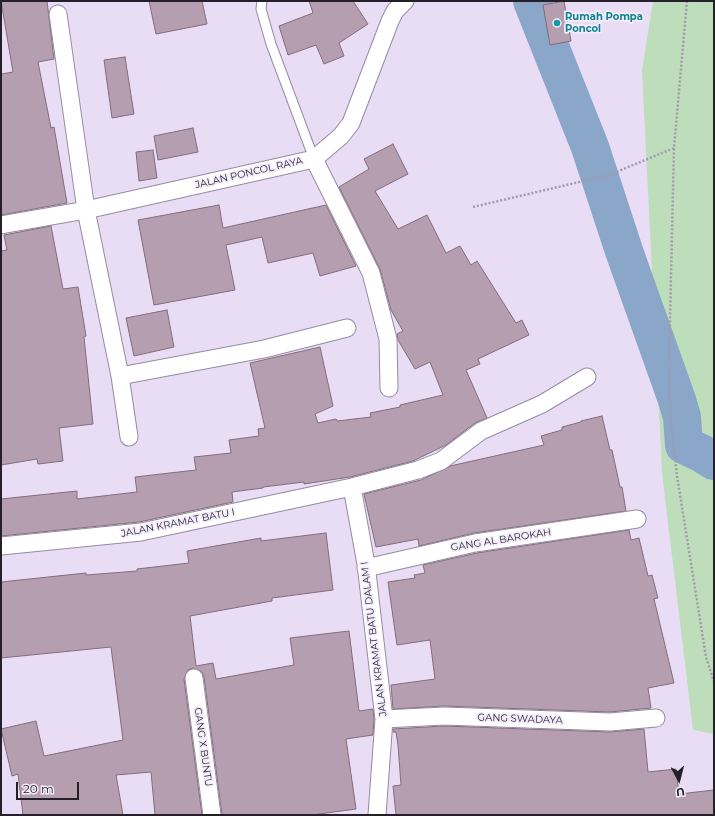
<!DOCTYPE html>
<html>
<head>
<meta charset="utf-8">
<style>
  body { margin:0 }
  #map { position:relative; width:715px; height:816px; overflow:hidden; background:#e9ddf6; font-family:Montserrat,sans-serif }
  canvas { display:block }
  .frame { position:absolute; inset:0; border:2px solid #241f28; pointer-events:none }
  .north { position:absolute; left:659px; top:760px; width:40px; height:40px; -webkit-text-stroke:3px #f3ecfc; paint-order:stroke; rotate:173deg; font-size:11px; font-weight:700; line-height:16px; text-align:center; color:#241f28 }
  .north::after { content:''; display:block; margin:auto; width:14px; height:18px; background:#241f28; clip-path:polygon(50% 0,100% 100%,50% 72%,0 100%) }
  .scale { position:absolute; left:16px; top:782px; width:63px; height:18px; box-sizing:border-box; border:2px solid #241f28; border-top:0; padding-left:5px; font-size:12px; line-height:14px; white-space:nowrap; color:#241f28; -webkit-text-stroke:3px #f3ecfc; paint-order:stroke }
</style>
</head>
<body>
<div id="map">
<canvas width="715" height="816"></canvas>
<div class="frame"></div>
<div class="north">U</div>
<div class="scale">20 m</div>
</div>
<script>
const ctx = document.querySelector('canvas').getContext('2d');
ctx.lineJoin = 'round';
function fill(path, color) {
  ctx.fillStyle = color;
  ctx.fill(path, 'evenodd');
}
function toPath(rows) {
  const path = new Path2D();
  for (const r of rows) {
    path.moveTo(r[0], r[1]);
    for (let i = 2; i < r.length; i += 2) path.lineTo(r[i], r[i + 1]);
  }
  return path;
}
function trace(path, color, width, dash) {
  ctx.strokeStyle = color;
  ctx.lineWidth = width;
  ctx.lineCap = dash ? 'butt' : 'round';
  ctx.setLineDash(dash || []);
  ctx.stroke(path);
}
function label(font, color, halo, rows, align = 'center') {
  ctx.font = font + ' Montserrat,sans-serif';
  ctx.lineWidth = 3.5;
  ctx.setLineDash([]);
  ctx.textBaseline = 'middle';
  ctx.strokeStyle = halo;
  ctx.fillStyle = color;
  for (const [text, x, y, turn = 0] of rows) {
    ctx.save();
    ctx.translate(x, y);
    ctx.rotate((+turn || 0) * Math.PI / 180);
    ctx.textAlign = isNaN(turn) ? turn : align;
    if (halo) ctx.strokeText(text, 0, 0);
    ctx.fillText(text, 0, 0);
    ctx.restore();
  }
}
fill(toPath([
  [653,1,714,1,714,734,693,730,662,473,642,71]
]), '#beddbb');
trace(toPath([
  [532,1,590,147,624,251,677,400,682,417,684,445,701,453,714,461]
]), '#8aa6c9', 38);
const building = toPath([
  [1,1,47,1,54,59,38,62,51,128,54,127,67,203,1,215,1,74,13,72,1,1],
  [149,1,202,1,207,24,156,34,149,1],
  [309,1,353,1,368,24,339,43,344,56,324,64,316,45,288,55,279,26,313,13,309,1],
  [564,1,571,41,550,45,543,5,564,1],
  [125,57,134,114,112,118,104,60,125,57],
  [193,128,198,152,158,160,154,136,193,128],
  [393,144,408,174,375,191,398,229,427,215,446,253,460,246,471,265,477,261,516,323,522,320,529,335,478,359,480,364,466,370,487,418,475,423,446,445,413,461,350,477,304,484,304,482,263,487,263,488,232,492,233,502,139,522,1,536,1,499,77,491,77,499,137,492,135,477,196,470,194,457,231,453,229,440,259,436,258,429,265,428,250,363,320,347,333,406,315,414,318,423,336,419,337,421,371,417,370,413,400,407,400,405,443,395,430,362,415,369,398,340,397,334,403,331,391,310,380,269,339,187,369,169,364,159,393,144],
  [153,150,157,178,139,181,136,152,153,150],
  [219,205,223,228,326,205,356,266,320,276,313,253,268,263,262,237,226,245,235,290,154,305,138,220,219,205],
  [51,226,63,289,78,287,86,336,84,337,93,424,59,428,63,461,38,464,37,459,1,465,1,251,7,250,4,235,51,226],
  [167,310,174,347,134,356,126,318,167,310],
  [602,416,610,450,612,450,620,487,622,487,626,511,474,533,419,546,418,539,376,547,364,494,421,480,450,466,544,445,541,436,562,430,562,427,581,422,581,421,602,416],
  [629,530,631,540,639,538,648,576,652,575,658,598,654,599,674,683,648,688,651,708,610,712,444,706,393,709,391,685,435,679,430,640,397,645,388,582,415,578,414,575,425,573,423,565,477,553,629,530],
  [326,533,333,590,272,598,272,601,190,616,196,666,213,663,216,679,294,665,290,638,349,631,359,711,373,709,374,719,373,735,346,739,356,809,312,815,222,815,204,677,202,672,193,668,188,670,184,679,202,815,155,815,151,772,116,775,123,815,23,815,18,774,12,776,1,729,36,721,44,756,123,740,111,647,1,658,1,582,86,573,86,575,137,571,137,569,189,563,187,551,261,538,261,541,326,533],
  [444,726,610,732,644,729,648,772,676,769,679,794,714,790,714,815,396,815,393,786,401,785,398,745,396,732,393,732,393,729,444,726]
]);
fill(building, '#b59eb0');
trace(building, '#826c7d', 1);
const service = toPath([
  [262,1,261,9,271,44,314,159]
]);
const minor = toPath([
  [58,14,86,210,120,376,129,437],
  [314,159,371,273,388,339,389,388],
  [1,225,86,210,314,159,341,136,351,123,390,21,395,11,405,1],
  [120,376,264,349,347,328],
  [352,487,366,564,384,719,377,815],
  [1,546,141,532,352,487,418,470,441,461,481,431,542,404,587,377],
  [366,568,475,543,637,519],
  [194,678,212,815],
  [384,719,444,716,610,722,656,718]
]);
trace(service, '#968ba2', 11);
trace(minor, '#968ba2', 19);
trace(toPath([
  [687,1,674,148,669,361,670,410,677,476,706,657,714,682],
  [473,207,609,175,674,148]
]), '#a39aad', 2.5, [2, 2]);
trace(service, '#fff', 9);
trace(minor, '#fff', 17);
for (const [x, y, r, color] of [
  [557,23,4,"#0f9aa8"]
]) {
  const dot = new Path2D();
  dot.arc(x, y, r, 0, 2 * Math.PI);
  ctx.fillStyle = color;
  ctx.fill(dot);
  trace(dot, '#f3ecfc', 1.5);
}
label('bold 10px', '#0d838f', '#f3ecfc', [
  ["Rumah Pompa",565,17],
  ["Poncol",565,29]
], 'left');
label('10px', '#241f28', '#f3ecfc', [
  ["JALAN PONCOL RAYA",249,173,-13],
  ["JALAN KRAMAT BATU I",178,523,-11],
  ["GANG AL BAROKAH",501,540,-9],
  ["JALAN KRAMAT BATU DALAM I",374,639,-97],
  ["GANG SWADAYA",520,719,2],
  ["GANG X BUNTU",203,747,82]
]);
</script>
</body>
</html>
